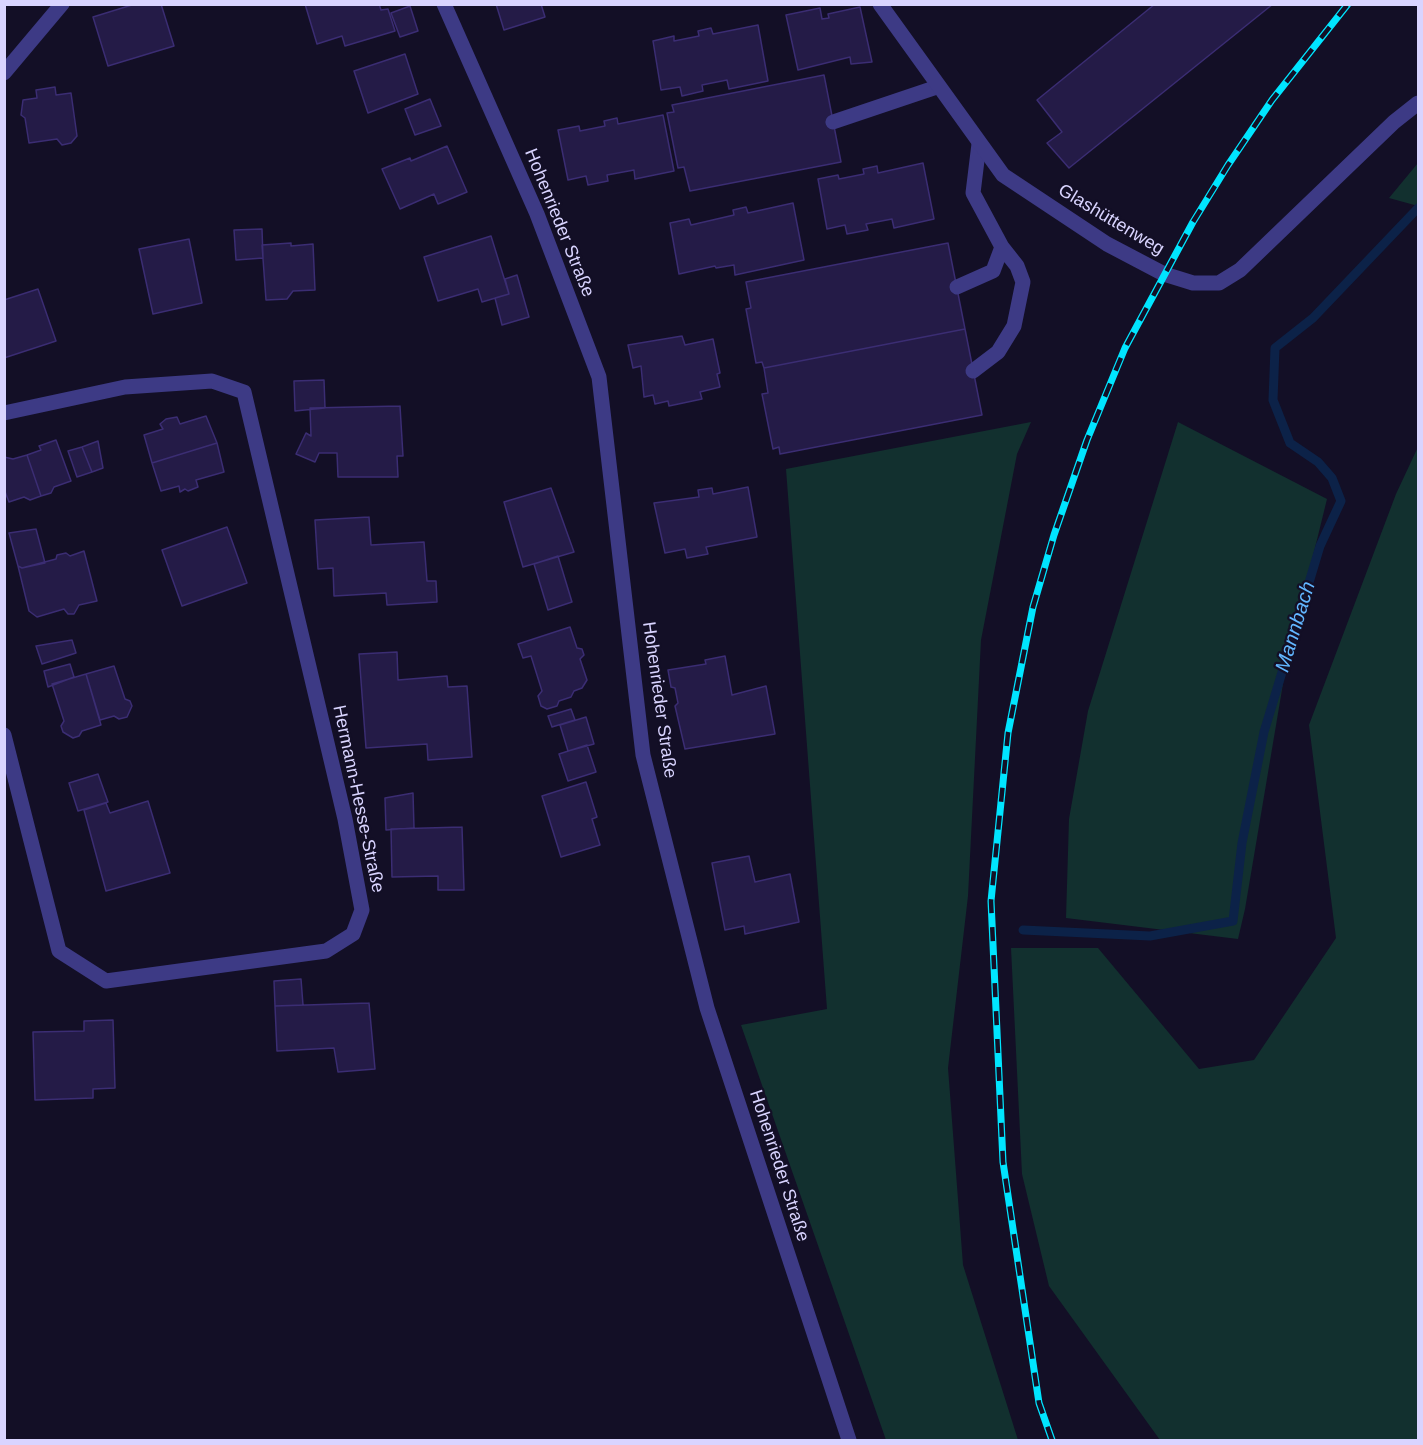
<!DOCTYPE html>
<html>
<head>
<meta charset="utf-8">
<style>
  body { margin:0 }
  #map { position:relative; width:1423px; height:1445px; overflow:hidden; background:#130f26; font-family:Arial,sans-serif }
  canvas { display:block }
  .frame { position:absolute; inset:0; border:6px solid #d9d4ff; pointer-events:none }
</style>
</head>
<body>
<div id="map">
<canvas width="1423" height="1445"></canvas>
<div class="frame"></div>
</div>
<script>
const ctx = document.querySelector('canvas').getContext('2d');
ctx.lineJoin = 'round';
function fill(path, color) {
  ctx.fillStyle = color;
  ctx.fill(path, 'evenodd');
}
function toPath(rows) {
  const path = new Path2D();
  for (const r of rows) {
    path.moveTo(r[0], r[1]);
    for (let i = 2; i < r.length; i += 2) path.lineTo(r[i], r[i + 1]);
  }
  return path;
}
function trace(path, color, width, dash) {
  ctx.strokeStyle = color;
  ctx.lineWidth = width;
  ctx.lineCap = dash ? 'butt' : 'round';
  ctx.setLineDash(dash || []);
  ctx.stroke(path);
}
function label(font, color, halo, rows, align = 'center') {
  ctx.font = font + ' Arial,sans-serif';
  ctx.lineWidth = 4.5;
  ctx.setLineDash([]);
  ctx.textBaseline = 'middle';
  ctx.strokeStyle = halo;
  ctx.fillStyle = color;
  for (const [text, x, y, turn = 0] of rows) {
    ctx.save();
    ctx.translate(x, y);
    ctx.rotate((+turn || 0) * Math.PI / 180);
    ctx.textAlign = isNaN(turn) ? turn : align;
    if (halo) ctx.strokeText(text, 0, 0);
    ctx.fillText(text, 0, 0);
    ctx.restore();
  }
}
fill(toPath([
  [1418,163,1418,206,1389,198],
  [1031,422,1017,454,981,640,968,896,948,1068,963,1265,1018,1440,886,1440,741,1025,827,1009,786,469],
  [1178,422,1327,499,1286,666,1245,909,1238,939,1066,918,1069,819,1088,711],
  [1418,447,1418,1440,1160,1440,1049,1286,1022,1174,1011,948,1098,948,1199,1069,1254,1060,1336,938,1309,725,1396,494]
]), '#12302f');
trace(toPath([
  [1023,930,1150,936,1233,921,1242,843,1264,732,1320,546,1341,501,1332,478,1318,462,1290,443,1273,400,1275,348,1313,318,1418,208]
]), '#0c2248', 9);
const building = toPath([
  [135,4,161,4,174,46,108,66,93,17,135,4],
  [305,4,379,4,381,10,388,9,395,31,345,46,342,36,317,44,305,4],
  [496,4,541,4,545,17,504,30,496,4],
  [1155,4,1273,4,1069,168,1047,143,1062,132,1037,100,1155,4],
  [410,6,418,31,400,37,391,13,410,6],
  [860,7,872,62,851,64,850,57,798,70,786,15,820,8,822,19,829,18,828,14,860,7],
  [758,25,768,81,729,89,727,80,702,85,703,91,682,96,680,87,661,90,653,41,674,36,674,41,699,36,698,31,711,28,713,34,758,25],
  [405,54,418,94,368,113,354,71,405,54],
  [824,75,841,162,690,191,684,167,678,168,667,113,674,112,672,105,824,75],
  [55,87,56,95,71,93,77,136,71,143,62,145,57,139,29,143,25,118,21,115,23,100,37,98,36,90,55,87],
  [430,99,441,126,415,135,405,109,430,99],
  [663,115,674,171,635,179,634,170,607,175,608,181,588,185,586,176,568,180,558,130,579,126,580,131,605,126,604,121,617,118,618,124,663,115],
  [447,146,467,192,438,204,434,194,400,209,382,169,410,158,411,161,447,146],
  [923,163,934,219,894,228,892,219,866,224,868,230,847,234,845,225,827,229,818,179,838,175,839,179,864,174,863,169,877,166,878,173,923,163],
  [793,203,804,260,735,275,734,265,716,268,715,266,679,274,670,223,689,219,691,225,734,215,733,210,746,207,748,213,793,203],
  [262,229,263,258,236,260,234,230,262,229],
  [491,236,509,294,482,302,478,289,438,301,424,257,491,236],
  [189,239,202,303,153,314,139,249,189,239],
  [291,243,291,246,313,244,315,290,293,291,287,299,266,300,262,245,291,243],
  [948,243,965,329,764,368,762,362,756,363,746,309,751,308,746,282,948,243],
  [517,275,529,317,502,325,495,298,509,294,505,279,517,275],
  [38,289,56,341,4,358,4,300,38,289],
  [965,329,982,415,780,454,779,447,773,449,762,394,768,393,764,368,965,329],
  [682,336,685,345,713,339,720,373,717,374,720,387,700,392,702,399,669,406,668,401,655,404,653,395,644,397,641,366,633,368,628,345,682,336],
  [324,380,325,408,295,411,294,381,324,380],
  [400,406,403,456,397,456,398,477,338,477,337,453,319,453,315,462,296,454,306,433,311,436,310,408,400,406],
  [206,416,217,443,152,463,144,435,163,429,160,424,166,419,177,417,180,424,206,416],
  [56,440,71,481,54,487,51,493,41,496,27,455,41,450,39,446,56,440],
  [98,441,103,468,92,472,82,447,98,441],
  [217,443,224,472,196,480,198,487,188,491,185,489,180,492,179,486,161,491,152,463,217,443],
  [82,447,92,472,77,477,68,451,82,447],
  [27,455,41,496,30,500,24,497,9,502,4,489,4,457,13,459,27,455],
  [748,487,757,537,706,547,708,554,687,558,685,549,665,553,654,503,699,497,698,490,712,488,713,494,748,487],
  [551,488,574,552,523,567,504,502,551,488],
  [369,517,371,545,424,542,427,581,436,581,437,602,387,605,386,593,334,596,333,568,318,569,315,520,369,517],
  [227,527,247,583,182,606,162,550,227,527],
  [36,529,45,563,22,568,18,566,9,533,36,529],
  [84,551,97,601,79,605,74,614,68,614,64,609,37,617,29,611,18,566,22,568,56,559,57,555,66,553,70,556,84,551],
  [558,556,572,602,548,610,534,564,558,556],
  [570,627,577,648,582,649,584,655,580,659,587,680,582,688,574,691,571,697,559,701,557,706,547,709,541,706,538,696,542,691,531,656,523,658,518,644,570,627],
  [72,640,76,653,42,664,36,646,72,640],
  [397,652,398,680,447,676,448,687,467,686,472,757,428,760,427,744,366,748,359,654,397,652],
  [725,656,732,695,766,686,775,734,685,749,675,706,678,703,675,688,671,687,668,670,706,664,705,660,725,656],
  [70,664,74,677,48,687,44,671,70,664],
  [114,666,125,699,130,701,132,706,127,717,119,719,114,716,100,720,86,674,114,666],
  [86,674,101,725,82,731,79,736,73,738,63,732,61,726,64,721,52,684,86,674],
  [571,709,575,720,552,727,548,716,571,709],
  [586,717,594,744,568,751,560,725,586,717],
  [587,745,596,772,568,781,559,754,587,745],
  [98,774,108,802,78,811,69,783,98,774],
  [586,782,597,817,592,819,600,845,561,857,542,796,586,782],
  [413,793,414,828,386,830,385,798,413,793],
  [148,801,170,873,106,891,84,810,106,803,110,813,148,801],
  [462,827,464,890,438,890,438,876,392,877,391,829,462,827],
  [749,856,755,882,790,874,799,922,745,934,744,926,725,930,712,863,749,856],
  [301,979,303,1005,275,1006,274,981,301,979],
  [369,1003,375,1069,338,1072,334,1048,277,1051,275,1006,369,1003],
  [113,1020,115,1088,93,1089,93,1098,35,1100,33,1032,84,1031,84,1021,113,1020]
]);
fill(building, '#241b47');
trace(building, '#3b2d73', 1.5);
trace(toPath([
  [833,122,937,87],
  [957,287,993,271,1002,247,973,193,979,144],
  [973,371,998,352,1014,326,1023,282,1017,266,1002,247]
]), '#3d3a85', 15);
trace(toPath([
  [444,4,537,214,599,377,643,755,707,1008,849,1440],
  [880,4,1003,175,1107,244,1164,274,1193,283,1219,283,1240,270,1394,122,1418,103],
  [4,73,62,4],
  [4,413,125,387,212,381,244,392,345,819,362,910,353,934,326,951,106,981,59,951,4,735]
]), '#3d3a85', 15);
const rail = toPath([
  [1052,1440,1039,1403,1003,1162,991,901,1008,733,1033,607,1054,535,1087,440,1125,348,1193,222,1228,165,1272,100,1348,4]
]);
trace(rail, '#00e5ff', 7);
trace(rail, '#130f26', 4.5, [14]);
label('18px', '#d9d4ff', '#130f26', [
  ["Glashüttenweg",1111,220,31],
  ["Hohenrieder Straße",559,223,68],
  ["Hohenrieder Straße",659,700,82],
  ["Hermann-Hesse-Straße",358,799,78],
  ["Hohenrieder Straße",779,1166,72]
]);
label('italic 20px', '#62b6ff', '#130f26', [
  ["Mannbach",1296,627,-73]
]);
</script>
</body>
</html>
